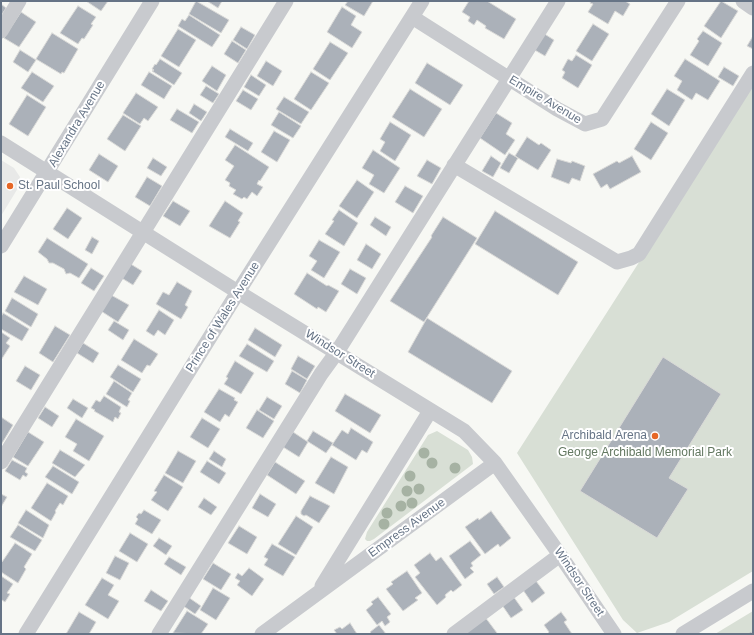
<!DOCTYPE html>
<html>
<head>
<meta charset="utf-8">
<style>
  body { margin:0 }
  #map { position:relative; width:754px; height:635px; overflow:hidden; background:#f7f8f4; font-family:Helvetica,sans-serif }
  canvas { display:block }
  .frame { position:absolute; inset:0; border:2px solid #667486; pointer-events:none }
</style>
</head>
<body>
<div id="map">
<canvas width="754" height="635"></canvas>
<div class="frame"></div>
</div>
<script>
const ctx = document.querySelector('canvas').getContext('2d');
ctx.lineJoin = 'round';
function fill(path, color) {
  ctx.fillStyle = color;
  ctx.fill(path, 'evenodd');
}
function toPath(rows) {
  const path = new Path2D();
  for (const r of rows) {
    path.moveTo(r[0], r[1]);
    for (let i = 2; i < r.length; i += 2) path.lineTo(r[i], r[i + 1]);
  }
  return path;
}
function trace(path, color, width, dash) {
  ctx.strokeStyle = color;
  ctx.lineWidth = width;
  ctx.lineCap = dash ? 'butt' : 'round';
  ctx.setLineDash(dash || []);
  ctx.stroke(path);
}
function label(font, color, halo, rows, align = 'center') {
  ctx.font = font + ' Helvetica,sans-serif';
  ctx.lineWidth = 4;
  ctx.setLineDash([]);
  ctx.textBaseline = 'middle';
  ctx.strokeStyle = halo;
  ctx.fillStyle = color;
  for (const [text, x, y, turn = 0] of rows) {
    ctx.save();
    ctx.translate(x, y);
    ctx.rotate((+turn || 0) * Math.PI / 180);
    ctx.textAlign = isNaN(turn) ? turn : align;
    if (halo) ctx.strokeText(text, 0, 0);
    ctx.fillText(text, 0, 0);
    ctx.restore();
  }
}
fill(toPath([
  [1,160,14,168,20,177,18,188,1,216]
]), '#e8e9e8');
fill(toPath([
  [753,84,753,571,669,622,637,633,623,620,517,453],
  [437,431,468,450,472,457,473,464,374,539,370,541,367,541,365,539,367,532,428,435],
  [753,611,753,634,715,634]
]), '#d8dfd5');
const building = toPath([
  [86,1,108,1,101,11,86,1],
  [196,1,229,20,221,33,189,14,196,1],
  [207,1,222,1,218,8,207,1],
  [348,1,373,1,364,16,345,5,348,1],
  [469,1,487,1,516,19,504,39,485,28,486,26,477,20,474,25,468,21,470,17,462,12,469,1],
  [591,1,625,1,630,4,623,16,615,11,608,24,588,12,593,4,590,3,591,1],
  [721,1,738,11,721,38,704,26,721,1],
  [1,4,6,8,1,16,1,4],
  [78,6,96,17,91,24,93,25,84,39,82,38,78,44,60,33,78,6],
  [342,7,356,16,351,25,362,32,352,48,327,32,342,7],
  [21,12,36,22,19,47,4,38,21,12],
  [189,15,220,35,212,47,178,26,182,19,185,21,189,15],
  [593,24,609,34,592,61,576,51,593,24],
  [241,27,255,35,247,49,233,40,241,27],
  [178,29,196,40,179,67,161,56,178,29],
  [703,31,722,43,708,66,690,55,699,41,697,39,703,31],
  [52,33,78,49,64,73,62,72,61,74,36,59,52,33],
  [543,33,554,40,545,56,533,49,543,33],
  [753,36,753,49,747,46,753,36],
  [232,41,246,50,238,63,224,54,232,41],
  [330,42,348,53,330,80,313,69,330,42],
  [20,50,36,60,28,72,13,62,20,50],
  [576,55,592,65,578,88,562,78,565,72,562,70,568,59,572,61,576,55],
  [160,59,182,73,174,85,152,71,154,70,152,69,155,64,156,65,160,59],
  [685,59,720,81,708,100,696,93,692,100,677,90,682,81,674,76,685,59],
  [266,61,282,71,273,86,257,76,266,61],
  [427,63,463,85,450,105,415,83,427,63],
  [212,66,226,75,217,91,202,81,212,66],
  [724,67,739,76,733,86,718,77,724,67],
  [32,72,54,86,43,102,21,88,32,72],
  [149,72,172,86,164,99,141,85,149,72],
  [311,72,329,83,311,110,294,99,311,72],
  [251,75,266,85,259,96,244,87,251,75],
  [206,86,219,94,213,103,200,95,206,86],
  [410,89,442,109,424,137,392,117,410,89],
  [667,89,685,100,669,126,651,114,667,89],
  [243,90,258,99,251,110,236,101,243,90],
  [136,93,158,107,148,121,144,118,140,124,123,113,136,93],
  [27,95,46,107,28,136,9,124,27,95],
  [284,97,309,112,301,124,276,109,284,97],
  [194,104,207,112,201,121,189,113,194,104],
  [177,109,199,122,192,133,170,120,177,109],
  [279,112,301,126,293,138,271,125,279,112],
  [496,113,512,123,506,134,515,140,505,155,480,138,496,113],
  [123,115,141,126,125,151,107,139,123,115],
  [390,122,411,135,395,161,380,151,385,142,380,139,390,122],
  [651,122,668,133,651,160,634,149,651,122],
  [230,129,253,143,248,151,225,137,230,129],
  [274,131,290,140,277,162,261,152,274,131],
  [527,137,539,145,541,143,551,150,538,170,515,156,527,137],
  [235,145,269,167,260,181,259,180,257,184,263,187,257,196,252,192,247,199,244,197,242,199,233,194,236,190,229,186,230,183,225,180,234,166,225,160,235,145],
  [373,150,400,168,384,193,369,184,374,175,362,168,373,150],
  [509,153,518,158,509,173,500,168,509,153],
  [99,154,118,166,108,182,89,170,99,154],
  [491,156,501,163,493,177,482,171,491,156],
  [632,156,641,172,610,189,607,184,601,188,593,174,617,161,619,163,632,156],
  [153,158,167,167,161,176,147,168,153,158],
  [557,159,571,163,572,161,585,166,580,181,572,178,569,184,551,177,557,159],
  [427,160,441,168,432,184,417,176,427,160],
  [147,177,162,186,150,206,135,197,147,177],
  [357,180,374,192,357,218,339,206,357,180],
  [405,186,423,196,413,213,395,202,405,186],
  [173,201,190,211,180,226,163,216,173,201],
  [225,201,243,213,238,221,240,222,230,238,209,226,225,201],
  [67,208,82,218,68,239,53,229,67,208],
  [339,210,358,223,344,246,325,234,334,221,332,220,339,210],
  [495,211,578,262,558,295,475,244,495,211],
  [375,217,391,227,386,236,370,225,375,217],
  [443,217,477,238,424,322,390,301,432,237,431,236,443,217],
  [92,237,99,241,92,254,85,250,92,237],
  [47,238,88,264,79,278,70,273,66,274,64,269,53,263,49,263,47,259,38,252,47,238],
  [319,240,340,252,324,278,311,270,317,261,309,256,319,240],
  [366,244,381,254,372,269,357,260,366,244],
  [129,263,142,271,133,285,120,277,129,263],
  [91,268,104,276,94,291,81,283,91,268],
  [350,269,366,278,357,294,341,284,350,269],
  [307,273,327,286,328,285,339,291,326,312,318,307,317,309,294,294,307,273],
  [24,276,47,289,38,305,14,292,24,276],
  [177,282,192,291,185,305,188,307,181,319,156,304,163,292,169,295,177,282],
  [111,295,129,305,118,322,101,311,111,295],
  [12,298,38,314,31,327,5,311,12,298],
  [159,310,174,320,165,335,158,330,154,336,146,331,159,310],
  [3,313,29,329,22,341,1,329,1,317,3,313],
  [427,318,512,371,492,403,408,352,427,318],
  [114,321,129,330,123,340,108,330,114,321],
  [55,326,70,335,53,362,39,353,55,326],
  [255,328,282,345,275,357,248,340,255,328],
  [1,332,10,338,6,343,10,346,1,360,1,332],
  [134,339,158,354,150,366,147,365,142,373,121,360,134,339],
  [83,343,99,353,93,363,77,353,83,343],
  [247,344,274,361,267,372,239,356,247,344],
  [298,356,315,366,307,379,291,369,298,356],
  [663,357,721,394,669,478,688,489,657,538,580,491,663,357],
  [235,361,254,373,241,394,224,384,228,378,226,377,235,361],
  [118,365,141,379,133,392,110,377,118,365],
  [25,366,40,375,31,390,16,381,25,366],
  [292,371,307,380,300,393,285,384,292,371],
  [114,381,132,393,128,400,130,401,127,407,106,394,114,381],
  [219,389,235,398,234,400,238,402,229,417,225,414,220,422,204,412,219,389],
  [345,394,381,415,370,433,335,411,345,394],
  [104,396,121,407,119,412,121,413,118,419,115,417,113,422,94,411,95,410,91,408,96,400,100,402,104,396],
  [267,397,282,406,274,419,259,410,267,397],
  [73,399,88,408,82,418,67,408,73,399],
  [45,407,59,416,52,427,38,418,45,407],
  [257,410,274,421,263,438,246,428,257,410],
  [1,417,13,425,1,445,1,417],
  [202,418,220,429,208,448,190,437,202,418],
  [76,419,104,436,89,461,73,451,77,444,65,437,76,419],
  [351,428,373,442,367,453,362,450,356,460,332,445,342,430,348,434,351,428],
  [313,431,333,443,326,453,307,441,313,431],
  [28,432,44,442,28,466,13,457,28,432],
  [293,432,308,442,299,457,283,447,293,432],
  [60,450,85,465,75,477,52,463,60,450],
  [178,451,196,461,183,483,165,473,178,451],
  [214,451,226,459,222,467,209,459,214,451],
  [331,457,348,467,334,494,315,483,331,457],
  [12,460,27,468,25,472,28,474,26,477,23,475,20,480,5,471,12,460],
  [207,461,226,473,219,484,200,472,207,461],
  [275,462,305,481,296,494,267,475,275,462],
  [53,466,79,482,72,494,45,477,53,466],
  [164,475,183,487,168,511,151,500,157,492,154,491,164,475],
  [47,483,68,496,63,505,60,503,55,511,56,512,51,521,31,508,47,483],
  [1,494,7,497,1,507,1,494],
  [260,494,276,504,268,517,252,508,260,494],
  [310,496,330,506,319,523,306,515,304,516,301,514,301,511,310,496],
  [204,498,217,507,211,515,198,507,204,498],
  [26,510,49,525,43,538,18,523,26,510],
  [144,510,161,520,152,534,135,524,138,519,136,517,139,513,141,514,144,510],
  [491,511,511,538,500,547,498,544,485,554,465,527,478,518,479,520,491,511],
  [296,516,313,527,296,555,278,544,296,516],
  [18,525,42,540,35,551,10,537,18,525],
  [239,526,257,537,247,554,228,543,239,526],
  [130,533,148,544,137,562,119,551,130,533],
  [159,538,172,546,166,555,153,546,159,538],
  [470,541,481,555,471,563,473,566,470,568,474,572,465,579,449,556,470,541],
  [15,543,32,554,24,567,26,569,18,583,1,572,1,561,2,562,15,543],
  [272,544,295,557,283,576,264,565,268,559,264,557,272,544],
  [430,553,436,561,441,557,462,585,453,592,451,590,445,595,446,597,437,605,415,577,420,573,414,565,430,553],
  [115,556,129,563,120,580,106,573,115,556],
  [169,557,186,567,181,575,164,564,169,557],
  [213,563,231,574,221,590,203,579,213,563],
  [249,568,264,579,252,596,237,585,240,581,235,578,238,573,242,576,249,568],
  [407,571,422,593,415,598,418,600,403,611,386,589,393,584,391,582,407,571],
  [1,576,13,584,7,593,10,594,5,602,2,600,1,601,1,576],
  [497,577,504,587,494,594,487,584,497,577],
  [102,578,114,585,108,595,119,601,108,619,85,605,102,578],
  [536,581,545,593,532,603,523,590,536,581],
  [213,588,230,598,216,620,200,610,213,588],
  [151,590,168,601,161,611,144,601,151,590],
  [513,596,523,610,511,618,502,605,513,596],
  [188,597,201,606,195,614,182,605,188,597],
  [378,597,391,614,387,617,390,622,385,626,382,621,377,625,366,610,373,604,371,602,378,597],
  [187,611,208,624,201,634,173,633,187,611],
  [79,612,96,622,89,634,66,634,79,612],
  [561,612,567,620,564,622,572,634,547,634,549,632,544,625,561,612],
  [485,617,497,633,495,634,463,634,485,617],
  [350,623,357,634,337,634,334,630,340,627,342,629,350,623],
  [379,625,386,634,372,634,370,632,379,625]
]);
fill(building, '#abb1b9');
trace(building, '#d9d9d7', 1);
trace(toPath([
  [750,634,753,632]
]), '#bfc1c3', 2.5, [2, 2]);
trace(toPath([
  [743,1,753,8],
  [412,17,557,109,585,124,602,119,678,1],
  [1,31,19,1],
  [1,143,238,292,464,431,495,463,560,555,614,634],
  [454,165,617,262,631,258,639,254,753,73],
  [1,246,152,1],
  [1,462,286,1],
  [322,586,430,411],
  [26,634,238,292,422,1],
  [159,634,321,374,337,352,558,1],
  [262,634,495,463],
  [454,634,560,555],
  [683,634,753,591]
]), '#c8cace', 15);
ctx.fillStyle = '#a6b2a3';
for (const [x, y] of [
  [424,453],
  [432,463],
  [455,468],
  [410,476],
  [419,489],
  [407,491],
  [412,503],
  [401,506],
  [387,513],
  [384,524]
]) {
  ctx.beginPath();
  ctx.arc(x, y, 5.5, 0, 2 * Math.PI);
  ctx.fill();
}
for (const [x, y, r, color] of [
  [10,186,4,"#e66726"],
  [655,436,4,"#e66726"]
]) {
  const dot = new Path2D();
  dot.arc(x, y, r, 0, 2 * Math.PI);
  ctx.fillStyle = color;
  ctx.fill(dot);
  trace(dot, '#fff', 1.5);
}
label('12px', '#667486', '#fff', [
  ["Empire Avenue",545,100,31],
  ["Alexandra Avenue",77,124,-59],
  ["Prince of Wales Avenue",223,317,-58],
  ["Windsor Street",340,354,32],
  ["Empress Avenue",407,528,-36],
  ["Windsor Street",579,582,56]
]);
label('12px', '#667486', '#fff', [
  ["St. Paul School",18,186],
  ["Archibald Arena",647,436,"right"]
], 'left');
label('12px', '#637861', '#fff', [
  ["George Archibald Memorial Park",645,453]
]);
</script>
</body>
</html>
